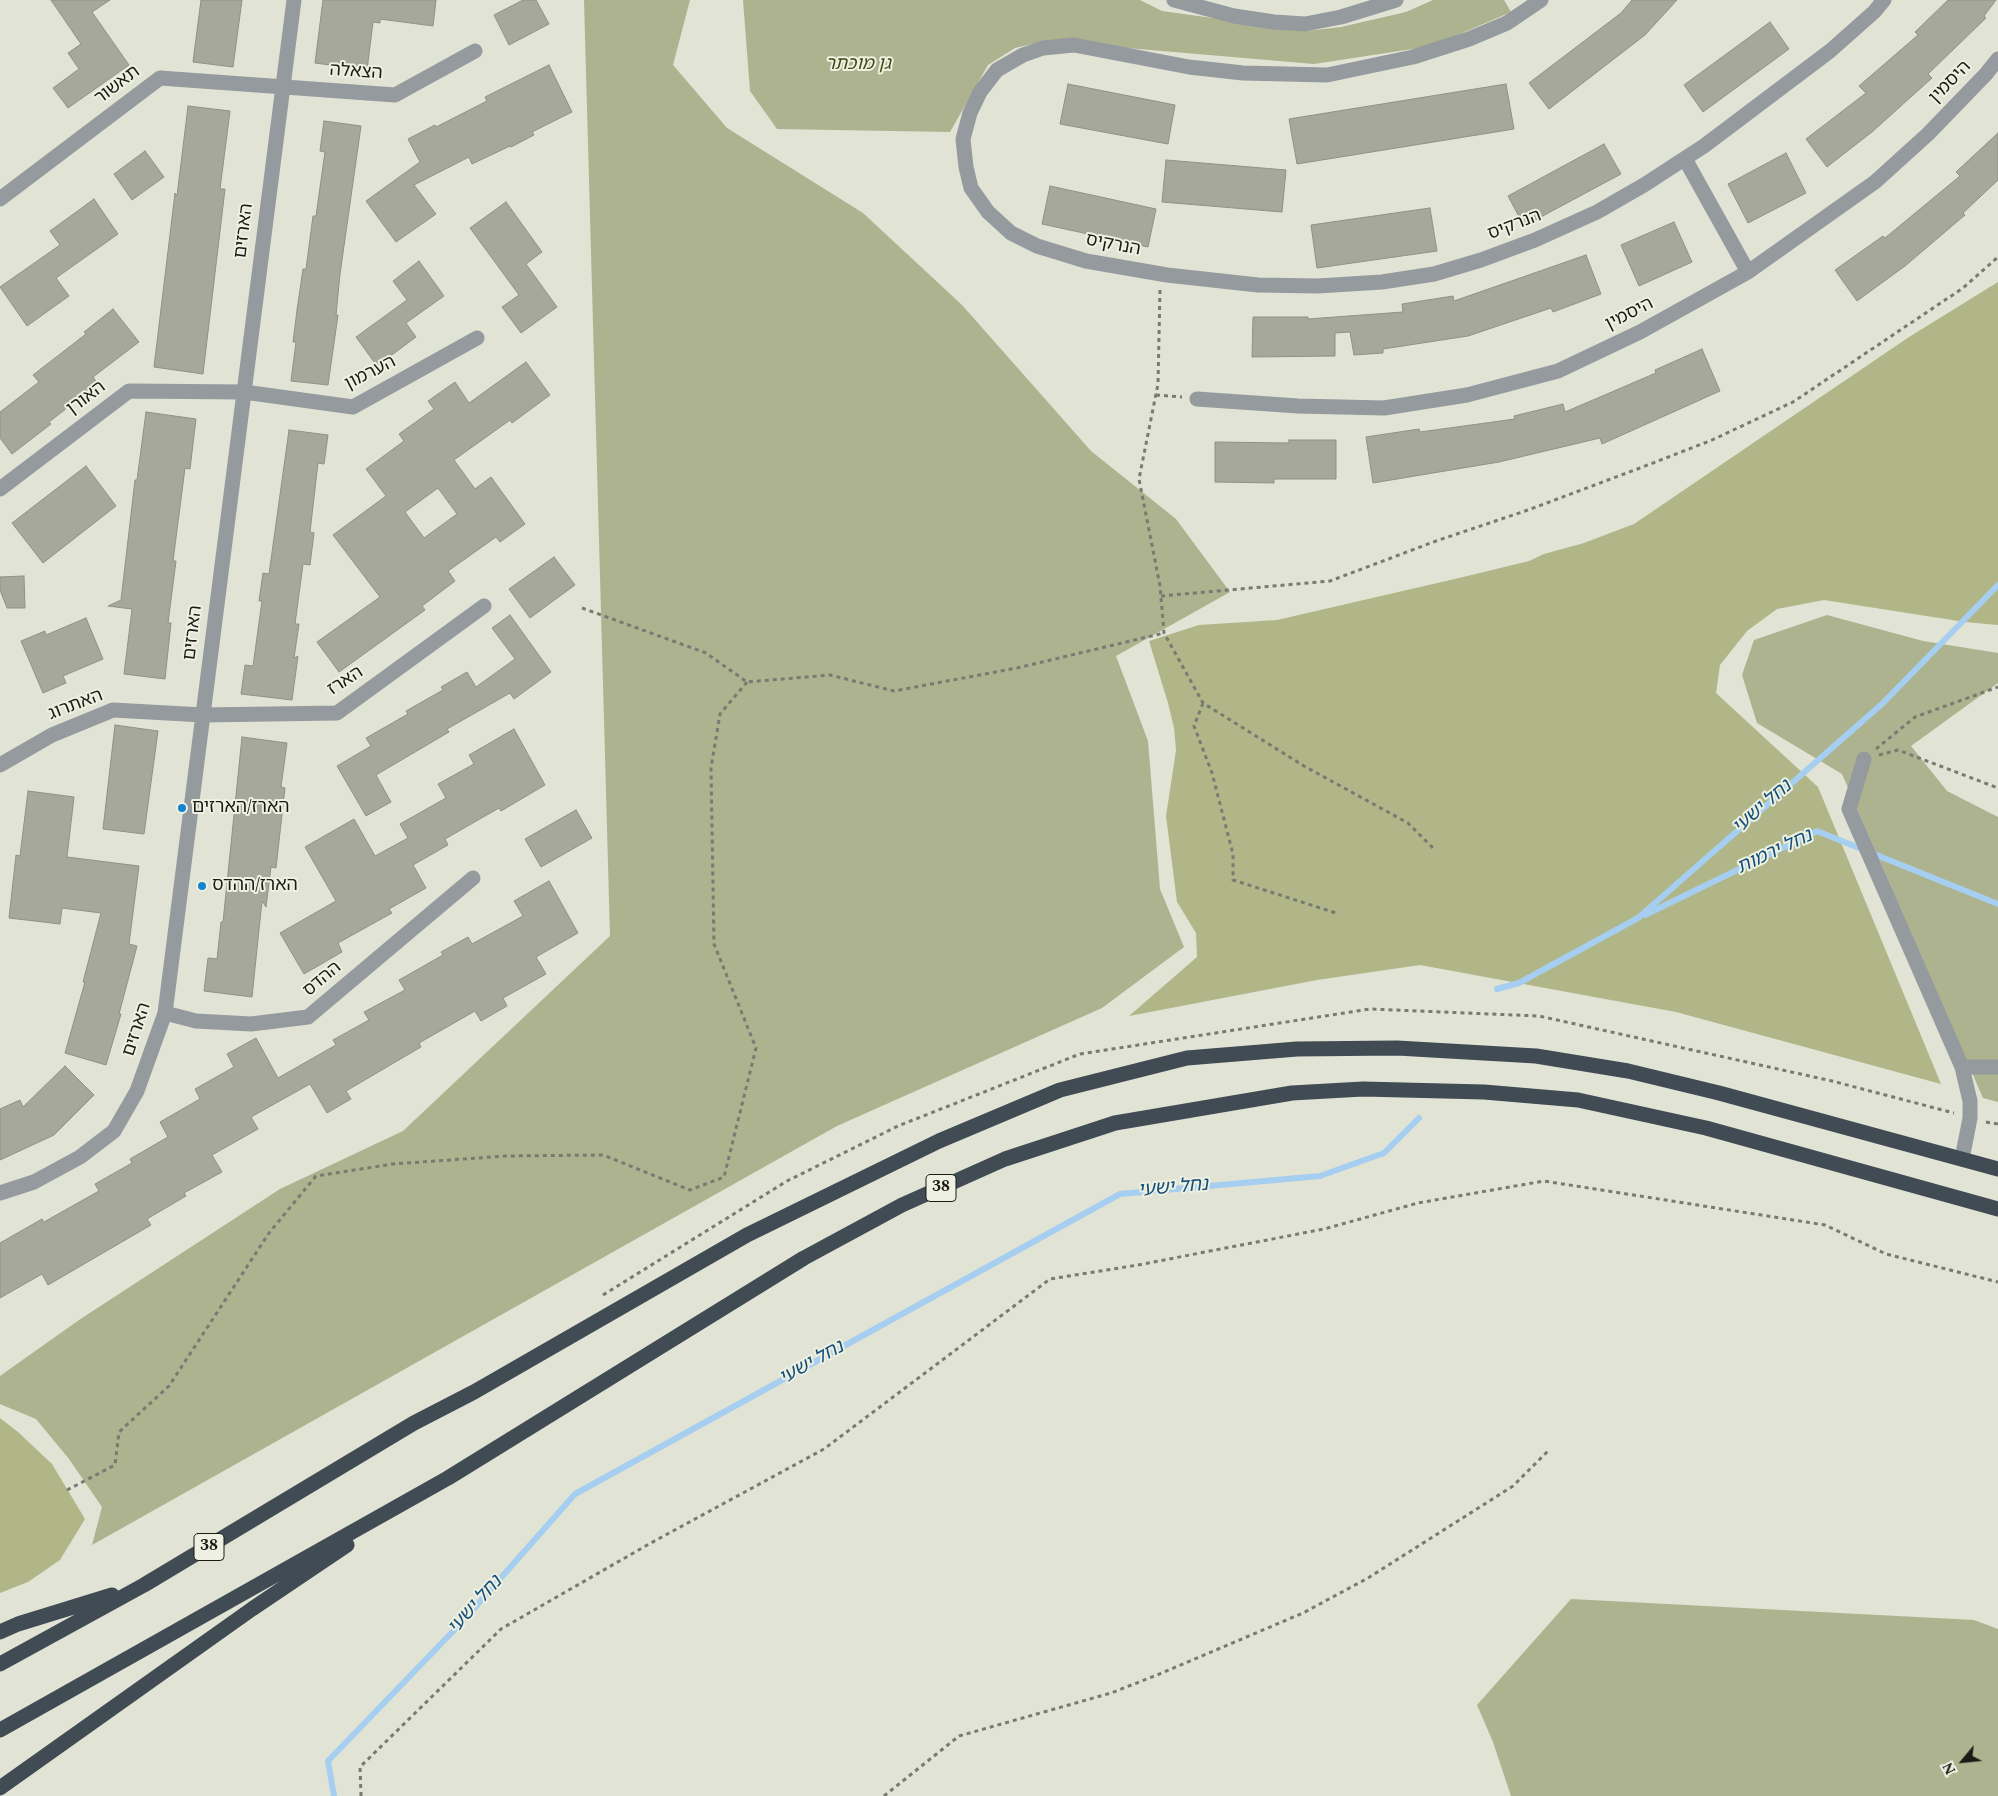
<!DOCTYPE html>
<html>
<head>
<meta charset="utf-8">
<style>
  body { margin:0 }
  #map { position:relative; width:1998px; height:1796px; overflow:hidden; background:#e1e3d4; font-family:Spectral,serif }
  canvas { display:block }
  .north { position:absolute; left:1938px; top:1736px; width:50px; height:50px; -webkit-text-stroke:4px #eef0e1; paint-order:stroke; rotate:242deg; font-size:14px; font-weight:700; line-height:20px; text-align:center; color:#1a1b16 }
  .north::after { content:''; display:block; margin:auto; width:18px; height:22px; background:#1a1b16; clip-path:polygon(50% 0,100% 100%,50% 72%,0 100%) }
</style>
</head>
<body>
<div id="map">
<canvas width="1998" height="1796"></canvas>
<div class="north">N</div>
</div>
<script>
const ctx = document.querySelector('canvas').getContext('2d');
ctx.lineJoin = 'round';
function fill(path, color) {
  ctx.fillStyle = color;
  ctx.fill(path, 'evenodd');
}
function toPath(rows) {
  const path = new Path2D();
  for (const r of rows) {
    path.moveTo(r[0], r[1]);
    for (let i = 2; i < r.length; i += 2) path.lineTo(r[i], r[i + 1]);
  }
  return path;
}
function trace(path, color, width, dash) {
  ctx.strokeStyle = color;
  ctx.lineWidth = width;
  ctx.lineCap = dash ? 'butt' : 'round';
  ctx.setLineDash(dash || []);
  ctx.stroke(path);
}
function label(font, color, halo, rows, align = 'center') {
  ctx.font = font + ' Spectral,"Noto Sans Hebrew",serif';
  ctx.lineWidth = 4;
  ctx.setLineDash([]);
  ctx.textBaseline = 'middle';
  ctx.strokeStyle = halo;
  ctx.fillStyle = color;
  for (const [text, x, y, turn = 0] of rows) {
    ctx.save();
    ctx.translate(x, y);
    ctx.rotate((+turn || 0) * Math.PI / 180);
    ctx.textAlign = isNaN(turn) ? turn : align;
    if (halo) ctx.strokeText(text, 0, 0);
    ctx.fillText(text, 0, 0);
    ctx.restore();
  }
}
fill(toPath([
  [584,0,690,0,673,65,727,128,863,213,962,305,1091,451,1176,519,1230,592,1116,656,1148,741,1160,889,1184,947,1102,1008,837,1126,92,1545,102,1507,69,1459,36,1419,0,1404,0,1376,79,1320,280,1189,403,1131,610,936],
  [743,0,1140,0,1162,11,1306,31,1341,27,1406,12,1433,0,1504,0,1511,12,1432,46,1314,64,1045,41,1015,48,988,65,950,132,777,129,750,91],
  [1827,615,1923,641,1998,653,1998,683,1911,746,1947,791,1998,817,1998,1102,1983,1098,1842,774,1757,723,1742,675,1754,640],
  [1571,1599,1974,1620,1998,1629,1998,1796,1511,1796,1493,1742,1477,1705]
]), '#adb38e');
fill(toPath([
  [1998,282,1998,625,1965,622,1824,600,1777,609,1747,631,1720,665,1716,693,1818,787,1941,1084,1676,1012,1420,965,1317,980,1129,1016,1197,957,1196,933,1177,902,1166,816,1176,750,1174,728,1168,703,1149,641,1199,625,1277,620,1459,578,1529,561,1544,554,1584,543,1634,524,1909,337],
  [0,1418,18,1432,52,1464,85,1519,60,1560,28,1582,0,1593]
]), '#b0b688');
trace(toPath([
  [1645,915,1817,831,1998,904],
  [1497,989,1519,983,1638,918,1882,704,1998,585],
  [334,1796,328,1761,461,1623,575,1494,1120,1194,1320,1176,1384,1153,1419,1118]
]), '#a6cef0', 6);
const building = toPath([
  [51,0,110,0,92,12,129,65,68,108,53,88,79,69,68,53,81,44,51,0],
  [201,0,242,0,233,67,193,62,201,0],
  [323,0,436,0,433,26,380,19,380,23,373,22,367,70,315,63,323,0],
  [523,0,536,0,549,24,509,45,494,15,523,0],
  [1632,0,1677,0,1645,35,1549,109,1529,83,1621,13,1632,0],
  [1948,0,1996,0,1984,16,1986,18,1928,74,1932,78,1872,132,1827,167,1806,139,1866,93,1859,86,1918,35,1915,32,1948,0],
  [1770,22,1789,49,1703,112,1684,85,1770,22],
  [549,65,572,112,532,132,534,135,511,147,510,146,472,164,469,157,414,185,436,214,396,242,366,201,420,162,408,139,435,125,436,127,487,101,485,97,549,65],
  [1068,84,1175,105,1168,144,1060,124,1068,84],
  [1506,84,1514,129,1297,164,1289,119,1506,84],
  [188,106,230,111,220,189,225,189,203,374,154,367,175,193,177,196,188,106],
  [324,121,361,126,340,274,336,315,338,315,328,385,291,381,296,342,293,342,297,310,303,269,306,269,313,216,316,216,325,152,320,151,324,121],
  [1998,133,1998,180,1963,213,1965,215,1905,266,1857,301,1835,270,1883,236,1885,238,1960,176,1956,172,1998,133],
  [1604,144,1621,174,1524,226,1508,196,1604,144],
  [145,151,164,177,132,200,114,174,145,151],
  [1786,153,1806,193,1748,223,1728,184,1786,153],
  [1166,160,1286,170,1282,212,1162,202,1166,160],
  [1050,186,1156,209,1148,247,1042,224,1050,186],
  [94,199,118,234,56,278,69,296,27,326,0,287,60,245,50,231,94,199],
  [506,202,542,252,526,264,557,307,521,333,502,307,519,295,470,228,506,202],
  [1430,208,1437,251,1317,268,1311,225,1430,208],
  [1674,222,1692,262,1639,286,1621,245,1674,222],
  [1586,255,1601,294,1553,312,1551,308,1468,336,1383,349,1383,353,1354,355,1350,332,1335,333,1335,356,1252,357,1253,317,1308,317,1308,319,1403,312,1402,304,1453,296,1454,301,1586,255],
  [419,261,444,296,406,323,416,337,377,366,356,337,407,300,393,281,419,261],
  [113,309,139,342,93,377,98,384,49,422,51,424,12,454,0,438,0,412,39,382,33,375,86,334,84,332,113,309],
  [1702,349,1720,391,1602,444,1600,438,1499,462,1373,483,1366,437,1419,429,1420,432,1515,419,1514,416,1563,404,1565,412,1656,373,1655,370,1702,349],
  [526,362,550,395,512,423,510,420,454,460,475,489,491,477,525,524,500,542,496,537,448,571,455,581,422,606,425,610,339,672,317,642,380,597,333,535,386,496,366,469,404,441,399,434,434,409,428,401,455,382,469,403,526,362],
  [438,488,457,514,424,538,405,512,438,488],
  [146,412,196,419,190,469,185,468,173,561,176,561,168,623,171,623,165,679,124,674,132,609,108,606,121,600,135,480,137,480,146,412],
  [289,430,328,435,324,464,318,463,310,532,314,533,310,565,303,564,295,624,299,624,294,658,298,656,292,700,241,694,245,665,253,666,262,601,259,601,263,573,269,574,289,430],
  [1289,440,1336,440,1336,479,1274,479,1274,483,1215,482,1215,442,1289,443,1289,440],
  [86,466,116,506,43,563,12,523,86,466],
  [554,557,575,585,530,618,509,589,554,557],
  [24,576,25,608,7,608,0,590,0,577,24,576],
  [510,615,551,672,514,699,510,693,447,729,449,732,376,775,391,802,366,816,337,766,371,746,366,738,408,714,406,711,443,690,441,687,467,672,476,687,515,659,492,628,510,615],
  [86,618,103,659,63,676,66,683,43,693,21,641,45,631,46,635,86,618],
  [115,725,158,731,144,834,103,829,115,725],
  [514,729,545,785,501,811,499,808,445,839,448,845,413,865,426,888,389,909,392,913,338,943,342,952,304,974,280,933,336,901,305,847,354,819,375,856,408,838,400,824,446,798,438,784,474,764,469,755,514,729],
  [242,737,287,743,281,787,285,788,276,868,271,867,266,907,262,901,252,997,204,991,208,958,217,959,221,922,223,922,242,737],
  [28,791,74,797,67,857,139,866,129,944,137,946,119,1014,121,1014,106,1065,65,1053,85,982,83,982,101,913,62,908,60,924,9,918,16,855,20,856,28,791],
  [576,810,592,838,541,867,525,839,576,810],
  [549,881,578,933,536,957,546,974,503,998,507,1006,481,1021,475,1011,419,1043,421,1047,346,1091,351,1099,327,1113,310,1084,251,1117,258,1129,212,1155,222,1172,184,1193,186,1196,147,1219,151,1225,48,1285,42,1274,0,1298,0,1243,42,1219,44,1222,99,1191,95,1184,132,1163,130,1159,168,1137,160,1122,200,1099,195,1089,234,1067,227,1054,256,1038,278,1078,336,1045,333,1040,369,1020,364,1012,405,990,399,980,443,955,441,952,468,937,472,944,523,916,514,901,549,881],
  [65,1066,94,1095,54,1135,0,1160,0,1109,20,1100,23,1107,65,1066]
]);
fill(building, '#a6a89a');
trace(building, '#8f9184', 1);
trace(toPath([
  [1160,290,1158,384,1139,479,1160,586,1164,633,1203,703,1304,766,1408,823,1434,849],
  [1156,395,1182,397],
  [1161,596,1330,581,1436,541,1528,510,1640,468,1712,440,1793,402,1963,288,1998,257],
  [582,608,706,653,747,682,830,675,894,691,1017,668,1164,633],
  [1203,703,1194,726,1212,773,1233,854,1233,880,1336,913],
  [1876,749,1915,717,1998,687],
  [1879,755,1898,750,1998,788],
  [1986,1122,1998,1124],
  [603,1295,787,1181,898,1126,1080,1054,1370,1009,1539,1016,1832,1081,1954,1113],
  [67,1490,115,1465,119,1432,169,1386,269,1233,316,1176,393,1164,506,1156,603,1155,690,1190,724,1177,756,1048,714,944,711,768,720,714,747,682],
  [361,1796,360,1767,501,1629,649,1544,824,1449,1050,1279,1138,1265,1324,1229,1418,1203,1544,1181,1825,1225,1886,1254,1998,1282],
  [884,1796,959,1736,1111,1693,1157,1675,1303,1613,1368,1578,1513,1486,1548,1451]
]), '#797a71', 3, [4, 4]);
trace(toPath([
  [1174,0,1234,16,1274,22,1305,24,1341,17,1396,0],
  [1541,0,1507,23,1469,39,1413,57,1327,75,1243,73,1189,67,1074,45,1043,48,1023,55,997,70,980,92,970,113,963,139,966,167,971,188,988,212,1011,233,1037,246,1086,261,1167,275,1258,285,1318,286,1382,282,1434,274,1481,260,1535,240,1597,212,1644,185,1704,146,1830,51,1874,12,1884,0],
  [1685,159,1748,272],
  [0,199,160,78,395,95,475,51],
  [1197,399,1298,406,1384,408,1467,395,1558,371,1640,332,1748,272,1875,182,1928,134,1986,74,1998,59],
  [0,489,129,391,244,392,353,407,477,338],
  [1864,759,1849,809,1962,1067,1970,1101,1970,1118,1962,1159],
  [0,765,52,735,113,710,203,715,337,713,484,606],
  [165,1013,196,1021,251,1024,308,1017,473,878],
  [1962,1067,1998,1067],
  [0,1193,34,1182,80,1157,114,1131,137,1091,165,1013,294,0]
]), '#959a9f', 15);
trace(toPath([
  [0,1632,18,1624,112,1595],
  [0,1664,144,1585,414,1423,474,1392,747,1235,939,1141,1060,1090,1187,1058,1297,1049,1397,1048,1536,1056,1628,1071,1719,1093,1998,1169],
  [0,1730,448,1478,804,1258,902,1205,1005,1159,1115,1123,1292,1093,1363,1089,1484,1092,1578,1100,1706,1128,1998,1209],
  [0,1788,252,1609,347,1545]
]), '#414b54', 15);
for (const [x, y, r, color] of [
  [182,808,5,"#1385ce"],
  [202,886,5,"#1385ce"]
]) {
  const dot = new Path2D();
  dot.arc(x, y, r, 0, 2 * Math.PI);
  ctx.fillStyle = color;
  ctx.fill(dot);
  trace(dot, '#eef0e1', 2);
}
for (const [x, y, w] of [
  [941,1188,30],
  [209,1547,30]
]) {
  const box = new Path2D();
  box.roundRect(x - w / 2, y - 13.5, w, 27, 4);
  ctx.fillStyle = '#eef0e1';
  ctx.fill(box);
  trace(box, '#1a1b16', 1);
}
label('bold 16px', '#1a1b16', null, [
  ["38",941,1188],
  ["38",209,1547]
]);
label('italic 18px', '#454a14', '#eef0e1', [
  ["גן מוכתר",858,65]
]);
label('18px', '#1a1b16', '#eef0e1', [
  ["הצאלה",356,73,4],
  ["היסמין",1951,83,-46],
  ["תאשור",118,86,-37],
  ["הנרקיס",1515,226,-21],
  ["הארזים",245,231,-83],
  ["הנרקיס",1113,246,11],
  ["היסמין",1630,315,-27],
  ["הערמון",371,374,-27],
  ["האורן",87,399,-37],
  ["הארזים",194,633,-83],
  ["הארז",346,682,-33],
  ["האתרוג",76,706,-21],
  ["ההדס",323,980,-40],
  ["הארזים",138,1030,-72]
]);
label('18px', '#1a1b16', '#eef0e1', [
  ["הארז/הארזים",192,808],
  ["הארז/ההדס",212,886]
], 'left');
label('italic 19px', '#124f7a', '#eef0e1', [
  ["נחל ישעי",1763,808,-41],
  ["נחל ירמות",1775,853,-25],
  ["נחל ישעי",1173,1189,-5],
  ["נחל ישעי",812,1364,-29],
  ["נחל ישעי",476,1606,-48]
]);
</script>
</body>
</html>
